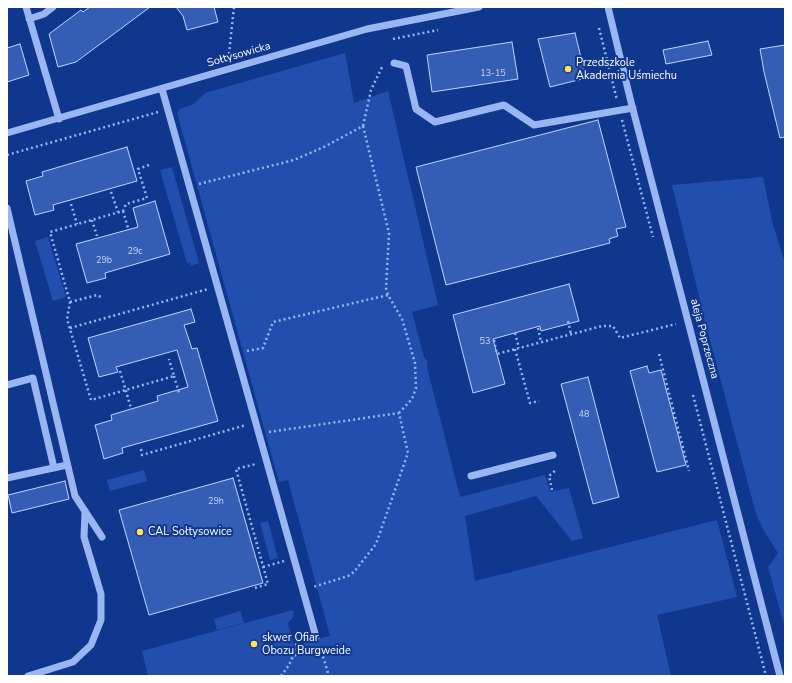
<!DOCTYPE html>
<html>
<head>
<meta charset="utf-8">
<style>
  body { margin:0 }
  #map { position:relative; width:792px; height:683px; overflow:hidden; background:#10378e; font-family:"Nunito Sans",sans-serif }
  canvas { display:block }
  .frame { position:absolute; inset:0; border:8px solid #fff; pointer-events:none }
</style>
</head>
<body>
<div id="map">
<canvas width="792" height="683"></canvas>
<div class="frame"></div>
</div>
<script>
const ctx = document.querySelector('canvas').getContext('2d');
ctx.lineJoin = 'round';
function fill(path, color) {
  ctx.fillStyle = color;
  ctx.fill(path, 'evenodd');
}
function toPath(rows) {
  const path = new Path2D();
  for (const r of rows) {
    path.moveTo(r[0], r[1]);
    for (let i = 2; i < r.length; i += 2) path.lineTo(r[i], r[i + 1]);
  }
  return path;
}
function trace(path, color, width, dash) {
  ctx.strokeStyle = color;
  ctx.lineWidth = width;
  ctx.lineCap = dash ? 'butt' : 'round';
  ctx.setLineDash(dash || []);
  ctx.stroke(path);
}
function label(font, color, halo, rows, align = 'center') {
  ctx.font = font + ' "Nunito Sans",sans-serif';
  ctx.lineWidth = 4;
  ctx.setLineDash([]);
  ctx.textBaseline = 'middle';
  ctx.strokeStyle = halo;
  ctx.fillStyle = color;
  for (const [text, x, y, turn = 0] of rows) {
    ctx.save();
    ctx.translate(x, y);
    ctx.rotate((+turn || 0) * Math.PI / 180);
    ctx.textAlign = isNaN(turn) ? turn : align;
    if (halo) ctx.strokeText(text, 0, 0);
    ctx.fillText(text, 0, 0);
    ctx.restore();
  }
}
fill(toPath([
  [345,53,354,103,388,91,438,305,412,312,424,357,428,362,427,367,460,497,545,475,550,492,569,488,583,538,572,541,536,496,465,516,475,581,717,520,737,597,657,615,671,676,148,676,142,651,293,610,294,616,288,623,294,645,330,636,288,480,279,482,177,113,180,109,194,104,205,93],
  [172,167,199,263,191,266,190,262,187,263,160,170],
  [763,177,772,221,785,263,785,628,768,567,778,553,764,531,756,514,705,321,672,185],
  [48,237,66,297,53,301,35,241],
  [144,470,147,481,110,491,107,480],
  [268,521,278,558,270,560,260,523],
  [240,611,244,623,217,630,214,619]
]), '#224fae');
const building = toPath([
  [90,7,150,7,76,62,58,67,49,34,81,10,83,12,90,7],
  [176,7,214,7,218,22,187,30,183,16,176,7],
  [575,33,586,78,550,87,538,39,575,33],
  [708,41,712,55,666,64,663,50,708,41],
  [512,42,518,79,432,92,427,55,512,42],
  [20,44,29,75,7,82,7,48,20,44],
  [785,45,785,137,780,138,764,72,760,49,785,45],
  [598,120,626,227,616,229,618,236,609,239,610,243,446,285,416,167,598,120],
  [127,147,137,181,53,205,54,210,35,215,26,181,43,176,42,172,127,147],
  [155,201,170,254,105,273,106,278,87,283,76,244,138,227,133,208,155,201],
  [569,284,579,321,541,331,540,326,493,339,505,384,473,393,453,315,569,284],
  [191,309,195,322,184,325,192,349,197,348,218,421,122,448,123,453,104,459,95,425,112,420,111,415,158,401,157,396,188,387,177,350,116,367,118,372,99,377,88,338,191,309],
  [647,366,649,373,661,370,686,465,657,472,630,371,647,366],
  [588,377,619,497,593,504,561,384,588,377],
  [233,478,263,583,149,615,119,510,233,478],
  [65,481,69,499,12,513,8,495,65,481]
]);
fill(building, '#345eb6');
trace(building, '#c0d4fd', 1);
trace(toPath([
  [599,28,617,100],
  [393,39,438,30],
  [229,54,234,7],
  [622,120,653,237],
  [363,126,389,233,386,288,388,295,402,319,415,363,416,388,412,399,399,413],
  [7,155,158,112],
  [149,165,138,169,147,198,126,204,123,211,50,232,70,302,67,319,91,400,174,376,169,359],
  [199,184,294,160,324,147,363,126,371,90,383,65],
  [111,192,118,212],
  [71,204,77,224],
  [123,211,128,228],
  [92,220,97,236],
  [70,302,97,295,101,297],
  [568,321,571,334],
  [70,328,208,289],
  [538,328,541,342],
  [515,333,519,348],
  [494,340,497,354,602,326,613,326,620,338,676,324],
  [515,349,530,403,539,401],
  [247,351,263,348,273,322,388,295],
  [659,354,689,471],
  [120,371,131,408],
  [174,376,179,393],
  [693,395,766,676],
  [269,432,399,413,408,453,376,544,354,572,348,576,313,587],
  [141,449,142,455,246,425],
  [552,490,549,476,557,469],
  [263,567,284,561],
  [255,588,268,584,236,469,256,464],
  [320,647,329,676],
  [293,655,298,638,304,636],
  [281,676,289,665,293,656,313,649]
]), '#99b6f2', 2.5, [2, 3]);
trace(toPath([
  [26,7,59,119],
  [608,7,630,98,780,676],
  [29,19,44,14,53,7],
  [394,63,406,66,416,109,435,122,504,105,534,125,633,108],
  [162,89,316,637],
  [7,133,367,29,479,7],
  [7,208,75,496,102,537],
  [7,385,33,378,54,468],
  [471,476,553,455],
  [7,478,67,465],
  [28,676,73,662,91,645,101,620,101,594,84,537,85,511]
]), '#99b6f2', 7);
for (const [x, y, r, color] of [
  [568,69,4,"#ffe45b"],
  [140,532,4,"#ffe45b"],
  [254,644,4,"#ffe45b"]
]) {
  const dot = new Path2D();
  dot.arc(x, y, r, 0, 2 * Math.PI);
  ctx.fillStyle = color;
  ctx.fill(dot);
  trace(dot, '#10378e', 1.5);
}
label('9px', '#ccd7ed', null, [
  ["13-15",493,74],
  ["29c",135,252],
  ["29b",104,261],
  ["53",485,342],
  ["48",584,415],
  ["29h",216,502]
]);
label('11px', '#fff', '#10378e', [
  ["Sołtysowicka",239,55,-16],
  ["aleja Poprzeczna",704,339,75]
]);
label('11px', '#fff', '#10378e', [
  ["Przedszkole",576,63],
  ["Akademia Uśmiechu",576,76],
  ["CAL Sołtysowice",148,532],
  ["skwer Ofiar",262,638],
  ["Obozu Burgweide",262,651]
], 'left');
</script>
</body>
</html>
